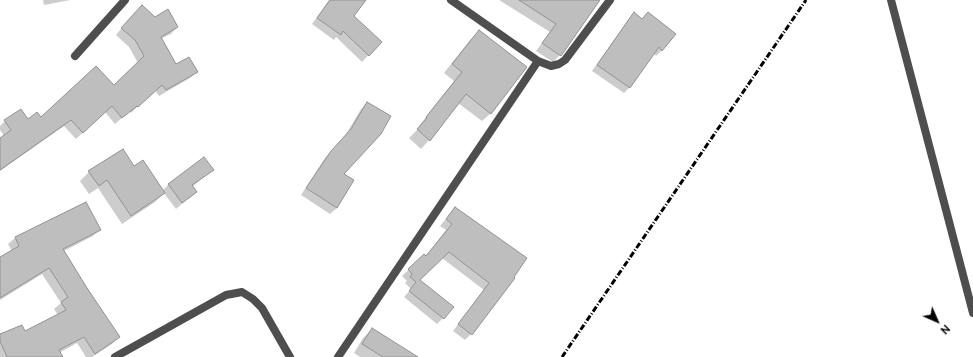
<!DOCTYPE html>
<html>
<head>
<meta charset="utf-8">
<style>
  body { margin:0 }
  #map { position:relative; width:973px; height:357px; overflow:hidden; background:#fff; font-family:Ubuntu,sans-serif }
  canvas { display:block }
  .north { position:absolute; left:917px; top:301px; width:40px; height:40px; -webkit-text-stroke:3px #fff; paint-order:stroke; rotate:135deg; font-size:11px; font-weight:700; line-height:16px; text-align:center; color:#000 }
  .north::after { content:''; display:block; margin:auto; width:14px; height:18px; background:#000; clip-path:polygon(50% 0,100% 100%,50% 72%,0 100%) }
</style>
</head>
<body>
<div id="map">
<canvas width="973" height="357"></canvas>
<div class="north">N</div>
</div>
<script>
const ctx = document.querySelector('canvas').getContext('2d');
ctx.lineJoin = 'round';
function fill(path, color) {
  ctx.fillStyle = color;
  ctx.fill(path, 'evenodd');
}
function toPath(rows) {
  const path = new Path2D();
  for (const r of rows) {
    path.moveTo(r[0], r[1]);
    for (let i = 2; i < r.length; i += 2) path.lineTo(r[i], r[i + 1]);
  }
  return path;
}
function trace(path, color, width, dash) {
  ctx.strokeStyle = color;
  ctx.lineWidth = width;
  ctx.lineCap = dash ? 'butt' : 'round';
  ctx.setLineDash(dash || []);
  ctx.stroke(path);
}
fill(toPath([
  [43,0,70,0,44,5],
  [329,0,364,0,353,16,380,42,362,62,336,37,334,40,312,24],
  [499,0,592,0,560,55,553,62,536,51,550,32],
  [135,12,155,18,177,27,171,34,160,39,175,66,196,72,190,78,159,96,155,90,131,113,130,111,115,124,105,112,76,139,64,126,0,171,0,140,4,136,0,130,0,126,5,121,40,118,114,86,138,63,129,47,116,35],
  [634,14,642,20,662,50,656,56,653,53,630,87,624,93,592,71,628,20],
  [479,31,491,113,482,121,458,103,429,140,421,149,409,138,420,127,419,126,454,81,444,73,470,40],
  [367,103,342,174,337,208,330,214,301,195,325,158,345,136,361,109],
  [134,167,162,191,169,184,212,170,192,187,196,192,176,209,164,193,155,202,122,224,98,188,89,194,80,181,89,172],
  [86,203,99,230,93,236,64,251,118,337,112,344,92,357,86,357,77,343,59,353,62,357,0,357,0,336,25,332,58,315,54,309,61,303,42,274,0,300,0,258,12,251,8,244,15,238],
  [455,208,526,258,471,334,465,340,453,331,484,290,442,258,419,280,443,318,437,324,404,297,411,289,405,283,407,281,402,276,424,255,425,257,446,230,440,226],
  [372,329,416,357,360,357,354,353,363,338]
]), '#0003');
const building = toPath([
  [330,0,366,0,354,16,382,42,369,56,343,31,341,35,317,18,330,0],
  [519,0,600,0,561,56,542,43,556,24,519,0],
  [142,5,155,17,168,9,178,27,161,37,176,64,189,57,198,72,166,90,162,85,138,107,137,106,122,118,112,106,83,133,71,120,0,170,0,138,11,130,4,120,21,109,28,119,37,112,41,117,96,66,114,85,144,56,135,40,121,28,142,5],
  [634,12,642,19,648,12,676,34,662,51,659,47,630,88,597,65,634,12],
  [479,30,527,67,491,114,466,94,430,141,417,129,427,118,426,117,462,72,452,64,479,30],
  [367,102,391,116,381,134,344,174,354,180,337,208,306,188,331,151,351,129,367,102],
  [123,149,134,166,143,160,165,193,131,216,107,180,99,186,88,171,123,149],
  [204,157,214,170,192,185,197,192,182,203,168,184,204,157],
  [86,202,101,230,63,249,87,288,120,337,95,354,84,337,59,350,63,357,7,357,0,341,0,334,22,325,25,331,66,310,61,302,68,297,49,268,0,298,0,257,19,246,15,237,86,202],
  [455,207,527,258,514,277,515,278,472,335,458,324,489,283,449,252,420,280,454,307,444,319,409,291,416,282,410,277,412,274,408,269,424,254,426,256,452,224,446,219,455,207],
  [372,328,418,357,383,357,362,344,372,328]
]);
fill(building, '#bebebe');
trace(building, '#929292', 1);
trace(toPath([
  [891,0,973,313],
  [75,56,125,0],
  [538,61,551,66,559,64,565,60,610,0],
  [115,357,226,295,242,292,253,299,262,308,290,357],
  [338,357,538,61,451,0]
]), '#4e4e4e', 8);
trace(toPath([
  [562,357,806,0]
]), '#000', 3, [6, 2, 1, 2]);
</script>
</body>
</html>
